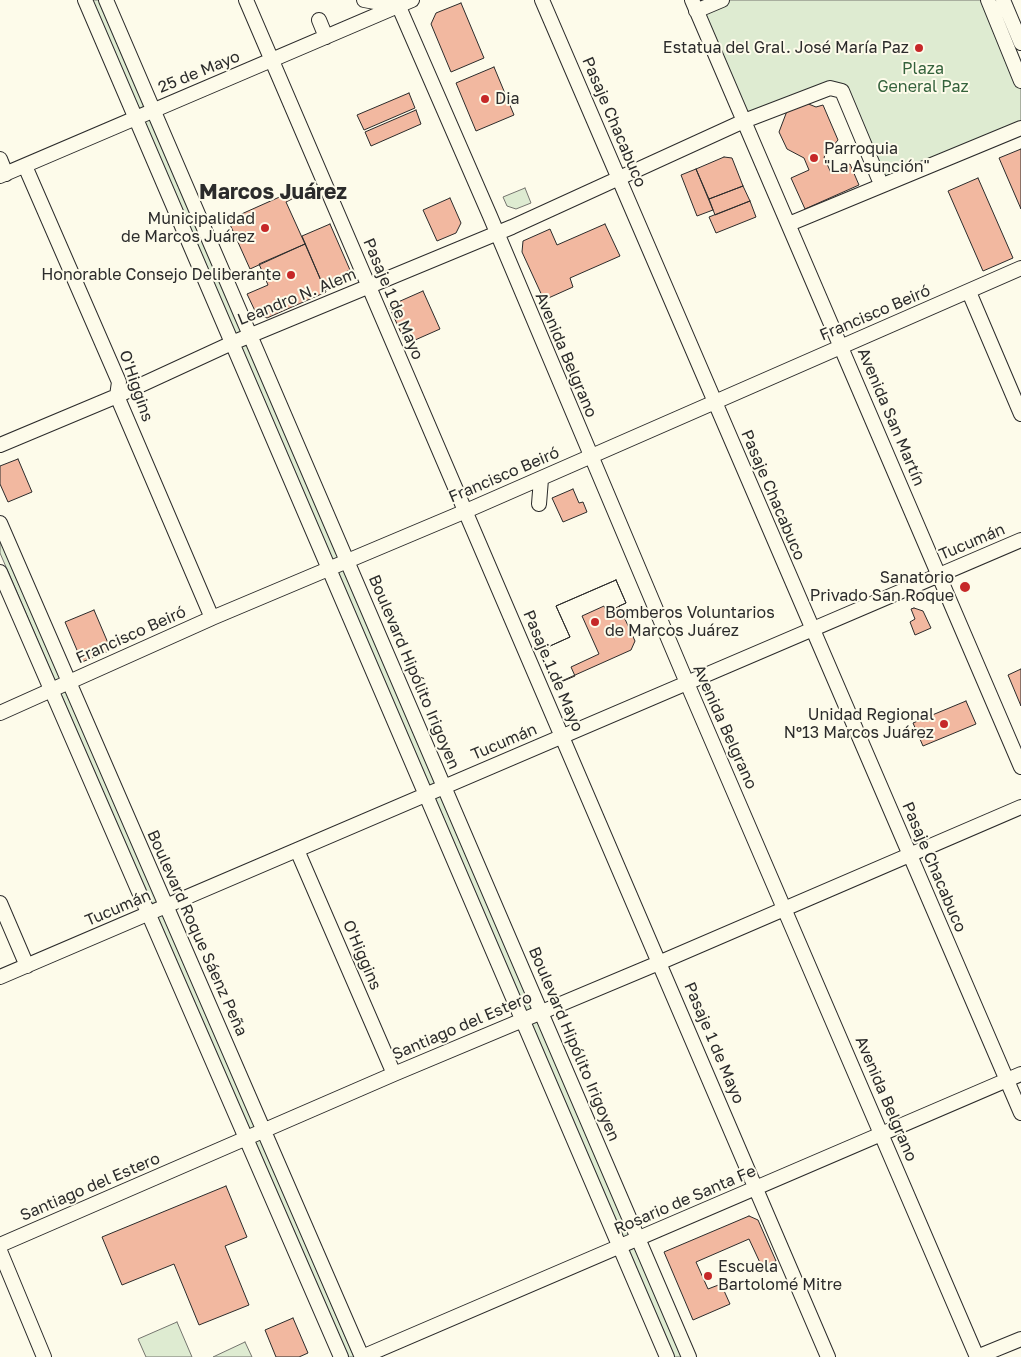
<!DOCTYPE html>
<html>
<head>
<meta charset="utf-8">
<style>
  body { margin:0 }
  canvas { display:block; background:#fdfbea }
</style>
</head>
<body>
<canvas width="1021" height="1357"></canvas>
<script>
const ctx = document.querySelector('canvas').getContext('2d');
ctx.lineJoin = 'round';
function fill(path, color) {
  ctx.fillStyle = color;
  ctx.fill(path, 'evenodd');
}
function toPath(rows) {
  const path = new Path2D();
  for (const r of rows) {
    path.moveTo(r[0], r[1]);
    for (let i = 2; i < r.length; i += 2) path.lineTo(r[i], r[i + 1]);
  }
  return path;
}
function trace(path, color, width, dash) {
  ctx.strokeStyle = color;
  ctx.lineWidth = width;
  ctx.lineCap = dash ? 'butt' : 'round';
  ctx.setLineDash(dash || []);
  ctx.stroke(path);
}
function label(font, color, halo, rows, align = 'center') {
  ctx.font = font + ' "Golos Text",sans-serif';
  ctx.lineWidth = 4;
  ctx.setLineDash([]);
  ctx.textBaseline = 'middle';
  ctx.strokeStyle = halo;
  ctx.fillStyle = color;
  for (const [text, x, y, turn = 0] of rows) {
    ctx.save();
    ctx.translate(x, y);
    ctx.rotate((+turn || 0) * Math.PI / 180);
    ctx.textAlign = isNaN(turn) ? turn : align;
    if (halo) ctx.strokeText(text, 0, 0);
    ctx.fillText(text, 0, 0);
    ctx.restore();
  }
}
const green = toPath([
  [85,0,106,0,689,1357,667,1357,85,0],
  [724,0,984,0,1021,87,1021,122,881,181,843,90,749,121,696,12,724,0],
  [525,188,531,203,516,209,507,206,503,197,525,188],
  [0,534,354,1357,346,1357,0,553,0,534],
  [177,1322,192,1357,146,1357,138,1339,177,1322],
  [245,1342,252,1357,213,1357,245,1342]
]);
fill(green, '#deebd1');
trace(green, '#74746e', 1);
const building = toPath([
  [461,3,484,58,451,72,431,24,436,13,461,3],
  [494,67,514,115,476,131,456,83,494,67],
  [409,93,415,108,364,130,357,115,409,93],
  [806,103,816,107,823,105,838,140,824,157,831,173,850,164,859,185,805,209,791,178,809,170,804,158,787,149,779,132,787,111,806,103],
  [416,110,421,124,371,146,365,132,416,110],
  [1021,149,1021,209,999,158,1021,149],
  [724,157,732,158,743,186,709,199,696,169,724,157],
  [696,169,713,210,697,216,681,175,696,169],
  [978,178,1013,258,983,271,948,191,978,178],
  [743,186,750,201,715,215,709,199,743,186],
  [293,191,296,197,286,202,305,244,250,269,228,220,293,191],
  [450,198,461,223,456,233,437,241,423,210,450,198],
  [750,201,756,217,716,233,709,217,750,201],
  [330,224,350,270,346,272,349,280,325,290,302,236,330,224],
  [605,224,620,256,570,278,573,287,544,300,522,252,523,241,550,229,557,245,605,224],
  [305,244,326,292,267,318,256,313,247,294,268,285,259,264,305,244],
  [423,291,440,329,406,344,389,306,423,291],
  [18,459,32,492,8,502,0,484,0,466,18,459],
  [573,489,579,503,583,502,587,512,563,522,552,498,573,489],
  [616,580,626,603,619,606,635,641,631,650,555,684,539,651,570,637,556,606,616,580],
  [616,580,626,603,607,612,604,606,582,616,599,654,571,667,575,676,554,685,539,651,570,637,556,606,616,580],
  [914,608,923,611,931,628,915,635,910,622,915,619,911,609,914,608],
  [94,610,111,650,82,662,65,622,94,610],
  [1021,669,1021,706,1008,675,1021,669],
  [966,701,976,724,923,746,913,723,966,701],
  [226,1186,247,1237,225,1246,249,1305,199,1325,174,1264,122,1285,102,1237,226,1186],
  [749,1216,758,1220,776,1261,762,1267,749,1239,696,1262,708,1289,721,1284,730,1304,693,1320,664,1252,749,1216],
  [293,1318,308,1353,299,1357,276,1357,265,1330,293,1318]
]);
fill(building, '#f2b8a0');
trace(building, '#2b2b2b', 1);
const minor = toPath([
  [85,0,667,1357],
  [106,0,689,1357],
  [246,0,828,1357],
  [364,0,397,6],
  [396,0,490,216,687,683,977,1357],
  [542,0,1021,1113],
  [692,0,1021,767],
  [988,0,1021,81],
  [1003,0,1021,43],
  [696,11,722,0],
  [319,20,326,37],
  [0,159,6,174],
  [25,166,119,382,117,396,212,618],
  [0,176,412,0],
  [789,224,1021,128],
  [969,292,1021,414],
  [0,445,117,396,232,343,512,227,744,121,830,88,842,91,881,184],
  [539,504,541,479],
  [0,523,362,1357],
  [0,572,341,1357],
  [0,713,212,618,466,511,1021,268],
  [297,850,394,1074],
  [0,903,27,966],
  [0,977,1021,540],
  [0,1245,394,1074,661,962,1021,807],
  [0,1251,44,1357],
  [362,1357,1021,1074],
  [977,1357,1021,1339]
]);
trace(minor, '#2b2b2b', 16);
trace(minor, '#fdfbea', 14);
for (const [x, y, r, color] of [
  [919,48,5,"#c62828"],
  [485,99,5,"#c62828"],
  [814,158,5,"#c62828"],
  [265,228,5,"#c62828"],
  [291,275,5,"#c62828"],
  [965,587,6,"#c62828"],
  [595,622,5,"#c62828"],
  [944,724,5,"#c62828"],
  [708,1276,5,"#c62828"]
]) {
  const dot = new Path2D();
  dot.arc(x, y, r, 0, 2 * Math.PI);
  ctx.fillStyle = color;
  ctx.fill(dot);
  trace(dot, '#fdfbea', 2);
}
label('16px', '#2b2b2b', '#fdfbea', [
  ["Estatua del Gral. José María Paz",909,48],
  ["Dia",495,99,"left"],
  ["Parroquia",824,149,"left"],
  ["\"La Asunción\"",824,167,"left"],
  ["Municipalidad",255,219],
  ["de Marcos Juárez",255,237],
  ["Honorable Consejo Deliberante",281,275],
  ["Sanatorio",954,578],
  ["Privado San Roque",954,596],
  ["Bomberos Voluntarios",605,613,"left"],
  ["de Marcos Juárez",605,631,"left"],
  ["Unidad Regional",934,715],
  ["Nº13 Marcos Juárez",934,733],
  ["Escuela",718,1267,"left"],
  ["Bartolomé Mitre",718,1285,"left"]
], 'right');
label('16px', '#34623c', '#fdfbea', [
  ["Plaza",923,69],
  ["General Paz",923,87]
]);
label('16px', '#2b2b2b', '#fdfbea', [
  ["25 de Mayo",199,72,-22],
  ["Pasaje Chacabuco",614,122,67],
  ["Leandro N. Alem",297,297,-22],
  ["Pasaje 1 de Mayo",393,299,67],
  ["Francisco Beiró",875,313,-23],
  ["Avenida Belgrano",566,355,67],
  ["O'Higgins",136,386,71],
  ["Avenida San Martín",891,417,67],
  ["Francisco Beiró",504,475,-23],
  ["Pasaje Chacabuco",773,495,67],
  ["Tucumán",972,542,-23],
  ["Francisco Beiró",131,635,-24],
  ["Pasaje 1 de Mayo",553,671,67],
  ["Boulevard Hipólito Irigoyen",414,672,67],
  ["Avenida Belgrano",725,727,66],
  ["Tucumán",504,742,-23],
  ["Pasaje Chacabuco",934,867,67],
  ["Tucumán",118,908,-23],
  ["Boulevard Roque Sáenz Peña",197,933,66],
  ["O'Higgins",362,955,67],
  ["Santiago del Estero",462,1026,-23],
  ["Pasaje 1 de Mayo",714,1043,67],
  ["Boulevard Hipólito Irigoyen",574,1044,67],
  ["Avenida Belgrano",886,1099,67],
  ["Santiago del Estero",90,1187,-23],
  ["Rosario de Santa Fe",685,1200,-23]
]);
label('bold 21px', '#2b2b2b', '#fdfbea', [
  ["Marcos Juárez",273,192]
]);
</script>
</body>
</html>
